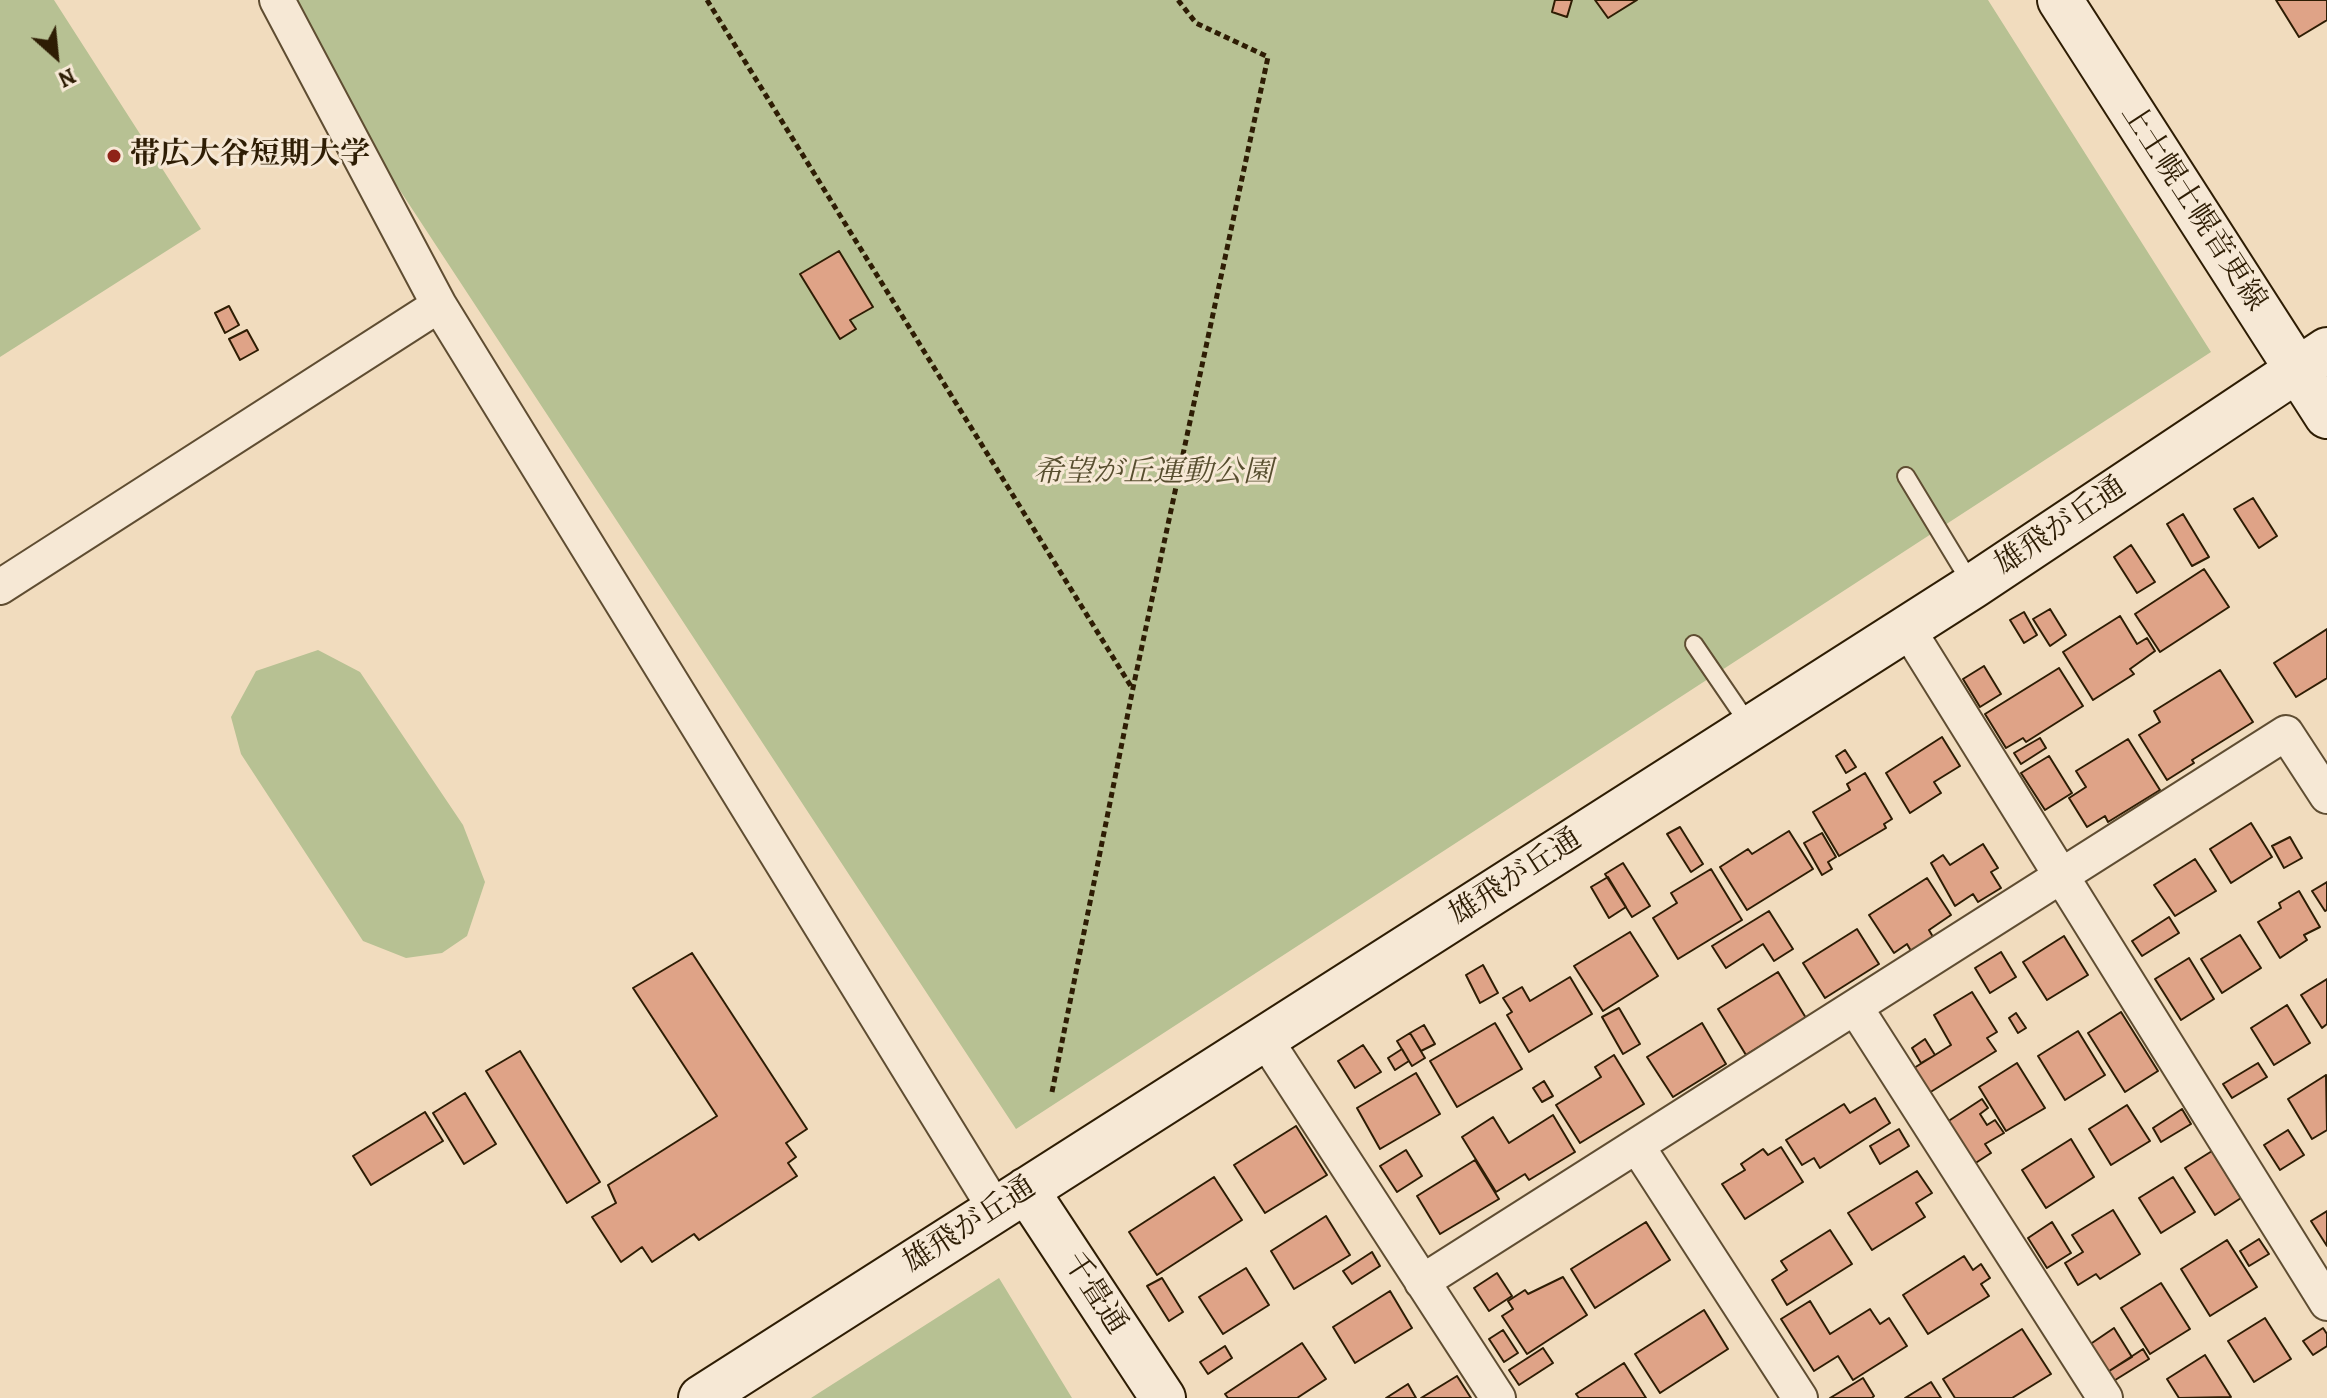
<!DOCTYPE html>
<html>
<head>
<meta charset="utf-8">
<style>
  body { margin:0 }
  #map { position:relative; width:2327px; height:1398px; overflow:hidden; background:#f1dcbe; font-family:Alegreya,serif }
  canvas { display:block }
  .north { position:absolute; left:16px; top:16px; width:80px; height:80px; -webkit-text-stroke:6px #f6e8d5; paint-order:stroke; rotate:153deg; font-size:22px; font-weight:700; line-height:32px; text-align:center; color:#2e1d04 }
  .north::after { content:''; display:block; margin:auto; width:28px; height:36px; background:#2e1d04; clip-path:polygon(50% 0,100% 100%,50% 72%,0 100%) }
</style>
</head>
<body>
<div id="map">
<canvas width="2327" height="1398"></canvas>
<div class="north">N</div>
</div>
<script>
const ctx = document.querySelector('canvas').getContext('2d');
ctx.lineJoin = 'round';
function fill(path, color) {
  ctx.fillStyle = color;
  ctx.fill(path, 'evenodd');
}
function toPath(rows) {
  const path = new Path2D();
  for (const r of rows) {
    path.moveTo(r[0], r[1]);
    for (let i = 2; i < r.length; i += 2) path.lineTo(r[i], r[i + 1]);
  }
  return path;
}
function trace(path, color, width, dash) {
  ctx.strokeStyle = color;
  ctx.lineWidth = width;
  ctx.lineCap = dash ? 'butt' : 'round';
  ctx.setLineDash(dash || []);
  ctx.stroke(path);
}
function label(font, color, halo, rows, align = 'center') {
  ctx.font = font + ' Alegreya,"Noto Serif JP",serif';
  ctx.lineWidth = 6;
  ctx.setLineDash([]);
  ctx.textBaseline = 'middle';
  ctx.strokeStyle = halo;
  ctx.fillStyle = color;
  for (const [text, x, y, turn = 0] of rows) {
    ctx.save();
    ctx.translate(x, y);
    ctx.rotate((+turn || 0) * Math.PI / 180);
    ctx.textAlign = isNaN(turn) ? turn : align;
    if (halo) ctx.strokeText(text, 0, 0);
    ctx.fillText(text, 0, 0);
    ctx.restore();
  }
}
fill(toPath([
  [0,0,54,0,201,229,0,357],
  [275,0,1988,0,2211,352,1016,1129],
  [318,650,360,672,463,825,485,882,467,936,442,953,406,958,363,941,241,754,231,717,256,671],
  [999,1278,1072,1398,811,1398]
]), '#b7c193');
const building = toPath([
  [1555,0,1572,0,1567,17,1552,12,1555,0],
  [1595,0,1637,0,1608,18,1595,0],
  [2276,0,2327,0,2327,20,2299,37,2276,0],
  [839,251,873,307,850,320,856,329,840,339,800,274,839,251],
  [229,306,239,325,225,333,215,313,229,306],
  [247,330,258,350,240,360,229,339,247,330],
  [2253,498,2277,536,2259,548,2234,509,2253,498],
  [2183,514,2209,557,2192,566,2167,524,2183,514],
  [2131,545,2155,582,2137,593,2114,557,2131,545],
  [2204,569,2229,607,2160,652,2135,614,2204,569],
  [2050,609,2066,635,2050,646,2033,619,2050,609],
  [2024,612,2037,635,2024,643,2010,620,2024,612],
  [2120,616,2137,644,2147,638,2155,651,2130,669,2134,674,2093,700,2063,652,2120,616],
  [2327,629,2327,678,2296,697,2274,663,2327,629],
  [1984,666,2001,694,1980,707,1963,679,1984,666],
  [2059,668,2083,706,2026,742,2023,738,2006,748,1985,714,2059,668],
  [2220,670,2253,722,2192,760,2194,763,2167,780,2139,735,2160,722,2154,711,2220,670],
  [1942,737,1960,766,1934,782,1941,793,1910,813,1886,773,1942,737],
  [2040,738,2046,748,2021,764,2014,753,2040,738],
  [2128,739,2160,790,2108,822,2105,816,2087,827,2069,798,2086,787,2076,771,2128,739],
  [1845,750,1856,767,1846,773,1836,756,1845,750],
  [2049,756,2072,793,2045,810,2021,773,2049,756],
  [1865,773,1892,819,1884,824,1886,828,1839,856,1813,812,1850,790,1847,784,1865,773],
  [2251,823,2272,857,2231,883,2210,849,2251,823],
  [1680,827,1703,864,1691,872,1667,834,1680,827],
  [1789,831,1813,869,1747,910,1720,867,1748,849,1752,854,1789,831],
  [1822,833,1836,857,1828,862,1832,869,1822,875,1804,843,1822,833],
  [2290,837,2302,858,2284,868,2272,846,2290,837],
  [1983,844,1998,868,1991,872,2001,888,1978,902,1973,894,1955,906,1931,863,1943,855,1950,865,1983,844],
  [2195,859,2216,891,2175,916,2154,885,2195,859],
  [1623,863,1650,906,1632,917,1605,874,1623,863],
  [1711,869,1742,920,1678,959,1653,918,1677,903,1671,893,1711,869],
  [1608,877,1626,907,1609,918,1591,887,1608,877],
  [1927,878,1951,915,1929,930,1933,937,1911,951,1907,944,1894,953,1869,915,1927,878],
  [2327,882,2327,910,2325,911,2312,891,2327,882],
  [2299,891,2320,927,2304,935,2307,940,2280,958,2258,922,2281,908,2279,903,2299,891],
  [1769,911,1793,949,1774,961,1763,944,1726,968,1712,946,1769,911],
  [2169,917,2179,933,2142,956,2132,941,2169,917],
  [1857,929,1879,964,1825,998,1803,963,1857,929],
  [1630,932,1658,976,1603,1011,1574,966,1630,932],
  [2240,935,2261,968,2222,993,2201,959,2240,935],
  [2064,936,2088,975,2047,1000,2023,962,2064,936],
  [2001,952,2016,977,1990,993,1975,968,2001,952],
  [692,953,807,1129,786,1143,796,1157,788,1163,797,1176,699,1240,694,1234,652,1262,642,1247,621,1262,592,1217,616,1203,608,1185,717,1116,633,988,692,953],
  [2189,958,2214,999,2181,1020,2155,979,2189,958],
  [1483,965,1498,993,1480,1003,1466,975,1483,965],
  [1778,972,1806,1018,1746,1055,1718,1009,1778,972],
  [1570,977,1592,1014,1529,1052,1507,1015,1512,1012,1503,998,1522,987,1530,1001,1570,977],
  [2327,979,2327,1024,2322,1028,2301,995,2327,979],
  [1972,992,1997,1032,1987,1038,1996,1051,1929,1093,1914,1068,1951,1045,1934,1015,1972,992],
  [2287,1005,2310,1043,2274,1065,2251,1028,2287,1005],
  [1619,1008,1640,1044,1623,1054,1602,1017,1619,1008],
  [2121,1012,2158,1071,2125,1092,2088,1033,2121,1012],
  [2016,1013,2026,1028,2018,1033,2009,1018,2016,1013],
  [1495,1023,1522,1069,1457,1107,1430,1061,1495,1023],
  [1702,1023,1726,1064,1673,1097,1647,1057,1702,1023],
  [1424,1025,1435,1044,1421,1051,1410,1033,1424,1025],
  [2078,1031,2105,1075,2065,1100,2038,1056,2078,1031],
  [1410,1033,1425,1058,1412,1066,1397,1041,1410,1033],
  [1925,1039,1935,1055,1921,1063,1912,1048,1925,1039],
  [1363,1045,1381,1072,1355,1088,1338,1061,1363,1045],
  [1402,1049,1409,1061,1395,1070,1388,1058,1402,1049],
  [520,1051,600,1182,567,1203,486,1071,520,1051],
  [1614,1055,1644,1104,1580,1143,1556,1105,1601,1077,1595,1067,1614,1055],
  [2017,1063,2045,1108,2006,1131,1979,1087,2017,1063],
  [2258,1063,2267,1077,2232,1098,2223,1084,2258,1063],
  [1416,1073,1440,1114,1380,1149,1357,1108,1416,1073],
  [2326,1075,2327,1130,2312,1139,2288,1099,2326,1075],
  [1544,1081,1553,1096,1542,1102,1533,1088,1544,1081],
  [465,1093,496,1144,464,1164,433,1113,465,1093],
  [1875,1098,1890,1123,1820,1168,1814,1158,1802,1165,1786,1140,1844,1104,1850,1113,1875,1098],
  [1982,1099,1988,1108,1980,1114,1987,1125,1995,1120,2004,1133,1985,1144,1991,1153,1974,1164,1947,1122,1982,1099],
  [2127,1105,2150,1141,2111,1165,2089,1129,2127,1105],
  [2182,1109,2191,1124,2161,1142,2153,1128,2182,1109],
  [425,1112,443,1141,371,1185,353,1156,425,1112],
  [1553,1115,1575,1152,1529,1180,1525,1174,1496,1192,1462,1137,1493,1117,1509,1143,1553,1115],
  [1296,1126,1327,1175,1265,1213,1234,1165,1296,1126],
  [1899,1129,1909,1146,1880,1164,1870,1146,1899,1129],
  [2288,1130,2304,1155,2280,1170,2264,1145,2288,1130],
  [2071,1139,2094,1177,2046,1208,2022,1170,2071,1139],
  [1781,1147,1803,1182,1745,1219,1722,1184,1745,1170,1741,1164,1763,1149,1768,1155,1781,1147],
  [1406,1150,1422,1176,1397,1192,1380,1166,1406,1150],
  [2212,1151,2241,1198,2215,1215,2185,1168,2212,1151],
  [1475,1160,1499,1199,1440,1234,1417,1196,1475,1160],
  [1917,1171,1932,1193,1916,1203,1925,1217,1872,1250,1848,1213,1917,1171],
  [1214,1177,1242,1220,1157,1275,1129,1232,1214,1177],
  [2173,1177,2195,1212,2161,1233,2139,1198,2173,1177],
  [2113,1210,2140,1254,2100,1279,2096,1274,2078,1285,2065,1263,2083,1252,2072,1235,2113,1210],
  [2327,1211,2327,1246,2311,1221,2327,1211],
  [1326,1216,1350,1255,1294,1289,1271,1251,1326,1216],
  [1646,1222,1670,1260,1595,1308,1571,1269,1646,1222],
  [2052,1222,2071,1253,2047,1268,2028,1238,2052,1222],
  [1830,1230,1852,1264,1787,1305,1772,1280,1787,1270,1781,1261,1830,1230],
  [2259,1239,2269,1254,2249,1266,2240,1251,2259,1239],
  [2227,1240,2257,1287,2210,1316,2181,1269,2227,1240],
  [1372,1252,1380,1266,1352,1284,1343,1271,1372,1252],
  [1964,1256,1973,1270,1981,1264,1990,1278,1981,1284,1989,1296,1928,1334,1903,1295,1964,1256],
  [1246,1268,1269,1305,1223,1334,1199,1297,1246,1268],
  [1497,1273,1512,1296,1489,1311,1474,1288,1497,1273],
  [1563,1277,1587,1315,1527,1354,1502,1316,1513,1309,1508,1301,1525,1290,1528,1294,1563,1277],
  [1162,1278,1183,1312,1169,1321,1147,1286,1162,1278],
  [2161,1283,2190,1329,2150,1354,2121,1308,2161,1283],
  [1390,1291,1412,1328,1355,1363,1333,1327,1390,1291],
  [1810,1301,1830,1334,1870,1309,1880,1324,1889,1318,1907,1346,1853,1380,1838,1356,1814,1371,1781,1319,1810,1301],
  [1704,1310,1728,1349,1660,1393,1635,1354,1704,1310],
  [2265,1318,2291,1359,2254,1382,2228,1341,2265,1318],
  [2114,1328,2132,1357,2106,1373,2089,1345,2114,1328],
  [2323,1328,2327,1334,2327,1346,2313,1355,2303,1341,2323,1328],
  [2022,1329,2051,1374,2012,1398,1955,1398,1943,1379,2022,1329],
  [1503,1330,1518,1353,1504,1362,1489,1339,1503,1330],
  [1302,1343,1326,1379,1297,1398,1228,1398,1225,1394,1302,1343],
  [1225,1346,1232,1358,1208,1374,1200,1362,1225,1346],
  [1543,1348,1553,1363,1519,1385,1509,1370,1543,1348],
  [2143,1349,2149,1359,2112,1382,2106,1373,2143,1349],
  [2205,1355,2231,1397,2179,1398,2167,1379,2205,1355],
  [1624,1363,1646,1398,1579,1398,1576,1394,1624,1363],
  [1457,1376,1471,1398,1421,1398,1457,1376],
  [1863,1378,1874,1396,1872,1398,1830,1398,1863,1378],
  [1931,1382,1941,1398,1905,1398,1931,1382],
  [1408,1384,1416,1398,1386,1398,1408,1384]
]);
fill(building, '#dfa387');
trace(building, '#2e1d04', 2);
const lane = toPath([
  [1906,476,1972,585],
  [1694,644,1750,726]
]);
const street = toPath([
  [277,0,439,305,996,1210],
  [0,587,439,305],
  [1907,628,2327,1303],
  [1855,1007,2105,1398],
  [1265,1039,1498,1398],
  [1637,1146,1800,1398],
  [1422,1282,2286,733,2327,796]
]);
const secondary = toPath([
  [2060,0,2327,416],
  [1026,1190,1163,1398],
  [701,1398,1973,586,2327,350]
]);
trace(lane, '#5f4d32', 20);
trace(street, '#5f4d32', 38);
trace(secondary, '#2e1d04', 48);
trace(toPath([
  [707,0,1132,688],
  [1052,1092,1133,688,1268,57,1196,23,1178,0]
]), '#2e1d04', 5, [6, 4]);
trace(lane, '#f6e8d5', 16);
trace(street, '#f6e8d5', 34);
trace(secondary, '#f6e8d5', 44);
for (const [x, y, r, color] of [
  [114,156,8,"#8f2418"]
]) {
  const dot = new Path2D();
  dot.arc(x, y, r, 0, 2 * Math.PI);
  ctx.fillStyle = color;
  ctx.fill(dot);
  trace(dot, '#f6e8d5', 3);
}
label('bold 30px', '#2e1d04', '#f6e8d5', [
  ["帯広大谷短期大学",130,156]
], 'left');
label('30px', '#2e1d04', '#f6e8d5', [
  ["上士幌士幌音更線",2193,208,57],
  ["雄飛が丘通",2061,527,-34],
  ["雄飛が丘通",1516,878,-33],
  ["雄飛が丘通",970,1226,-33],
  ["千畳通",1094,1294,57]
]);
label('italic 30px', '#574e2f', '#f6e8d5', [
  ["希望が丘運動公園",1153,474]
]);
</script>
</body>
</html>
